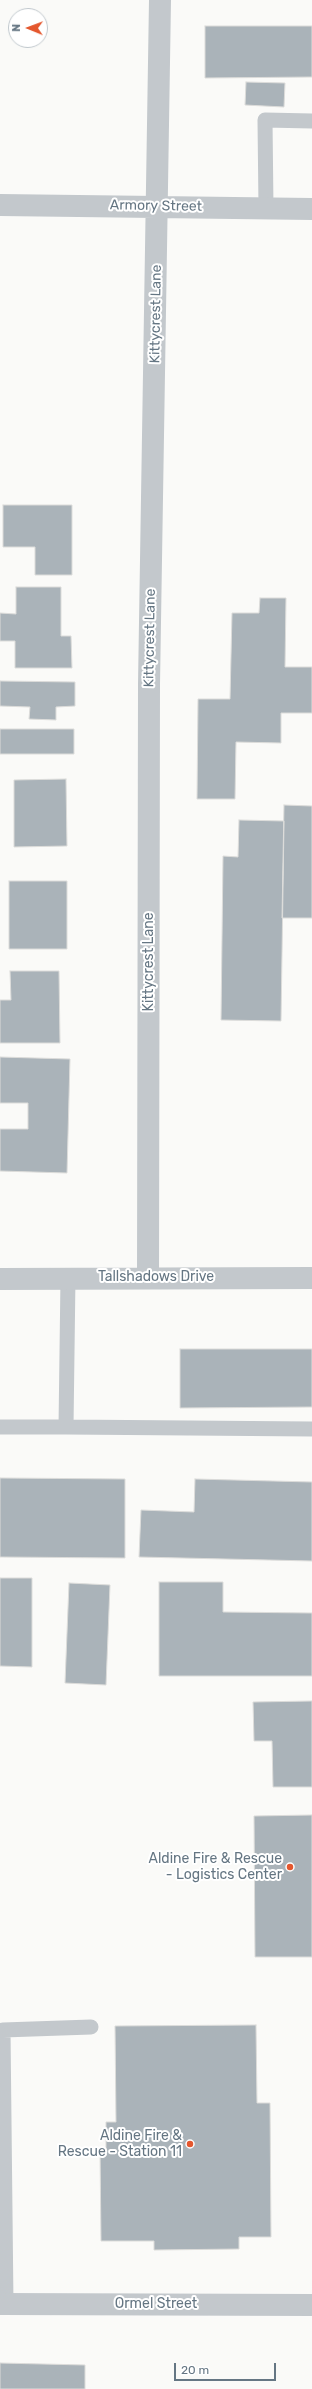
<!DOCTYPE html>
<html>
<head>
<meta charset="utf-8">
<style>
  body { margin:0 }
  #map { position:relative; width:312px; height:2389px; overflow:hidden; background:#fafaf8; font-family:Rubik,sans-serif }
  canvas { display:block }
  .north { position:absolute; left:8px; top:8px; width:40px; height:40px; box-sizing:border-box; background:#fff; border:1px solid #c1c8cd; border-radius:50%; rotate:271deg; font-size:11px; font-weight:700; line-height:16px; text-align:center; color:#657683 }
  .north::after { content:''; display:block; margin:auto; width:14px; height:18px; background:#e4572e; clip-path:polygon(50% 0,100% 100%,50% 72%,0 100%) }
  .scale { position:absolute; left:174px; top:2363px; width:102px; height:18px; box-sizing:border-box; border:2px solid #657683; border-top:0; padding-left:5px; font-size:12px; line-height:14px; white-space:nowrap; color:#657683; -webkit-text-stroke:3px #fff; paint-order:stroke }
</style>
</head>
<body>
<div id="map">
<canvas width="312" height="2389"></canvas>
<div class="north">N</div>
<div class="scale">20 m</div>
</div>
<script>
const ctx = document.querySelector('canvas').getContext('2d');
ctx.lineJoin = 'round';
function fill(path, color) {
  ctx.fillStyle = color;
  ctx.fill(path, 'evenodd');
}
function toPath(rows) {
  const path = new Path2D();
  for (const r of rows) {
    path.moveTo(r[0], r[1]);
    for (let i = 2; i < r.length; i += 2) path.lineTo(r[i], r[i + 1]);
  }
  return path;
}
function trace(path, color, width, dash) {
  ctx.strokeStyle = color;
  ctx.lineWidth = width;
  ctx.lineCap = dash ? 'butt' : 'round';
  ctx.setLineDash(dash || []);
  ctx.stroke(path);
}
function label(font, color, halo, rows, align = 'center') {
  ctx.font = font + ' Rubik,sans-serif';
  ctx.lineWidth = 4;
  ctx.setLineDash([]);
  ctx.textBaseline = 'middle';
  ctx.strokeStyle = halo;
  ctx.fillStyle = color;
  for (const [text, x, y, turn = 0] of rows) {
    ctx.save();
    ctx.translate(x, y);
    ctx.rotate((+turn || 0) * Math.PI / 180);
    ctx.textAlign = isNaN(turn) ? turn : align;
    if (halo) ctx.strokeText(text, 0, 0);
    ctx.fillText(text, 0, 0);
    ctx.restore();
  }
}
const building = toPath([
  [205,26,312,26,312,77,205,78,205,26],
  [246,82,285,83,284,107,245,105,246,82],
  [3,505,72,505,72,575,35,575,35,547,3,547,3,505],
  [16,587,61,587,61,636,71,636,72,668,15,668,15,641,0,641,0,613,16,614,16,587],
  [260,598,286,598,285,667,312,667,312,713,281,713,281,743,236,742,235,799,197,799,198,699,230,699,232,613,259,613,260,598],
  [0,681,75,682,75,706,56,707,56,720,29,719,30,707,0,706,0,681],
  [0,729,74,729,74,754,0,754,0,729],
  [66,779,67,846,14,847,14,780,66,779],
  [284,805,312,806,312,918,282,918,284,805],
  [239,820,284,821,281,1021,221,1020,223,856,238,857,239,820],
  [9,881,67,881,67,949,9,949,9,881],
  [10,971,59,971,60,1043,0,1043,0,1000,11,1000,10,971],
  [0,1057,70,1059,67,1173,0,1171,0,1129,28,1129,28,1103,0,1103,0,1057],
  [180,1349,312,1349,312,1407,180,1408,180,1349],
  [0,1478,125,1479,125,1558,0,1557,0,1478],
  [195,1479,312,1482,312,1561,139,1557,141,1510,194,1512,195,1479],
  [0,1578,32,1578,32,1667,0,1666,0,1578],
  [159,1582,223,1582,223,1612,312,1613,312,1676,159,1676,159,1582],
  [69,1583,110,1585,106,1685,65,1683,69,1583],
  [312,1701,312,1787,273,1787,272,1741,254,1741,253,1702,312,1701],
  [312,1815,312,1957,255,1957,254,1816,312,1815],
  [256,2025,257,2103,270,2103,271,2237,239,2237,239,2249,154,2250,154,2241,101,2241,100,2150,106,2149,106,2122,116,2122,115,2026,256,2025],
  [0,2363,85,2365,85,2389,0,2389,0,2363]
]);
fill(building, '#aab3b9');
trace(building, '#dcdcda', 1);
trace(toPath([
  [266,208,265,120,312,121],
  [68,1277,66,1427,312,1429],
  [0,1427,66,1427],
  [6,2304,3,2030,91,2027]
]), '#c3c8cc', 15);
trace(toPath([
  [0,205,312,209],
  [148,1277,149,684,160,0],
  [0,1279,312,1278],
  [0,2304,312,2305]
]), '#c3c8cc', 22);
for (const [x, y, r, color] of [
  [290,1867,4,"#e4572e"],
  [190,2144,4,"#e4572e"]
]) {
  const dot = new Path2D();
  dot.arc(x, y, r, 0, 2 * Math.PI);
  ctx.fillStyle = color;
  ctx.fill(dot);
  trace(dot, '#fff', 1.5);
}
label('14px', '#657683', '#fff', [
  ["Armory Street",156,206,1],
  ["Kittycrest Lane",156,314,-89],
  ["Kittycrest Lane",150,638,-89],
  ["Kittycrest Lane",149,962,-90],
  ["Tallshadows Drive",156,1277],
  ["Ormel Street",156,2304]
]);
label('14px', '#657683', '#fff', [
  ["Aldine Fire & Rescue",282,1859],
  ["- Logistics Center",282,1875],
  ["Aldine Fire &",182,2136],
  ["Rescue - Station 11",182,2152]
], 'right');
</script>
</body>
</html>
